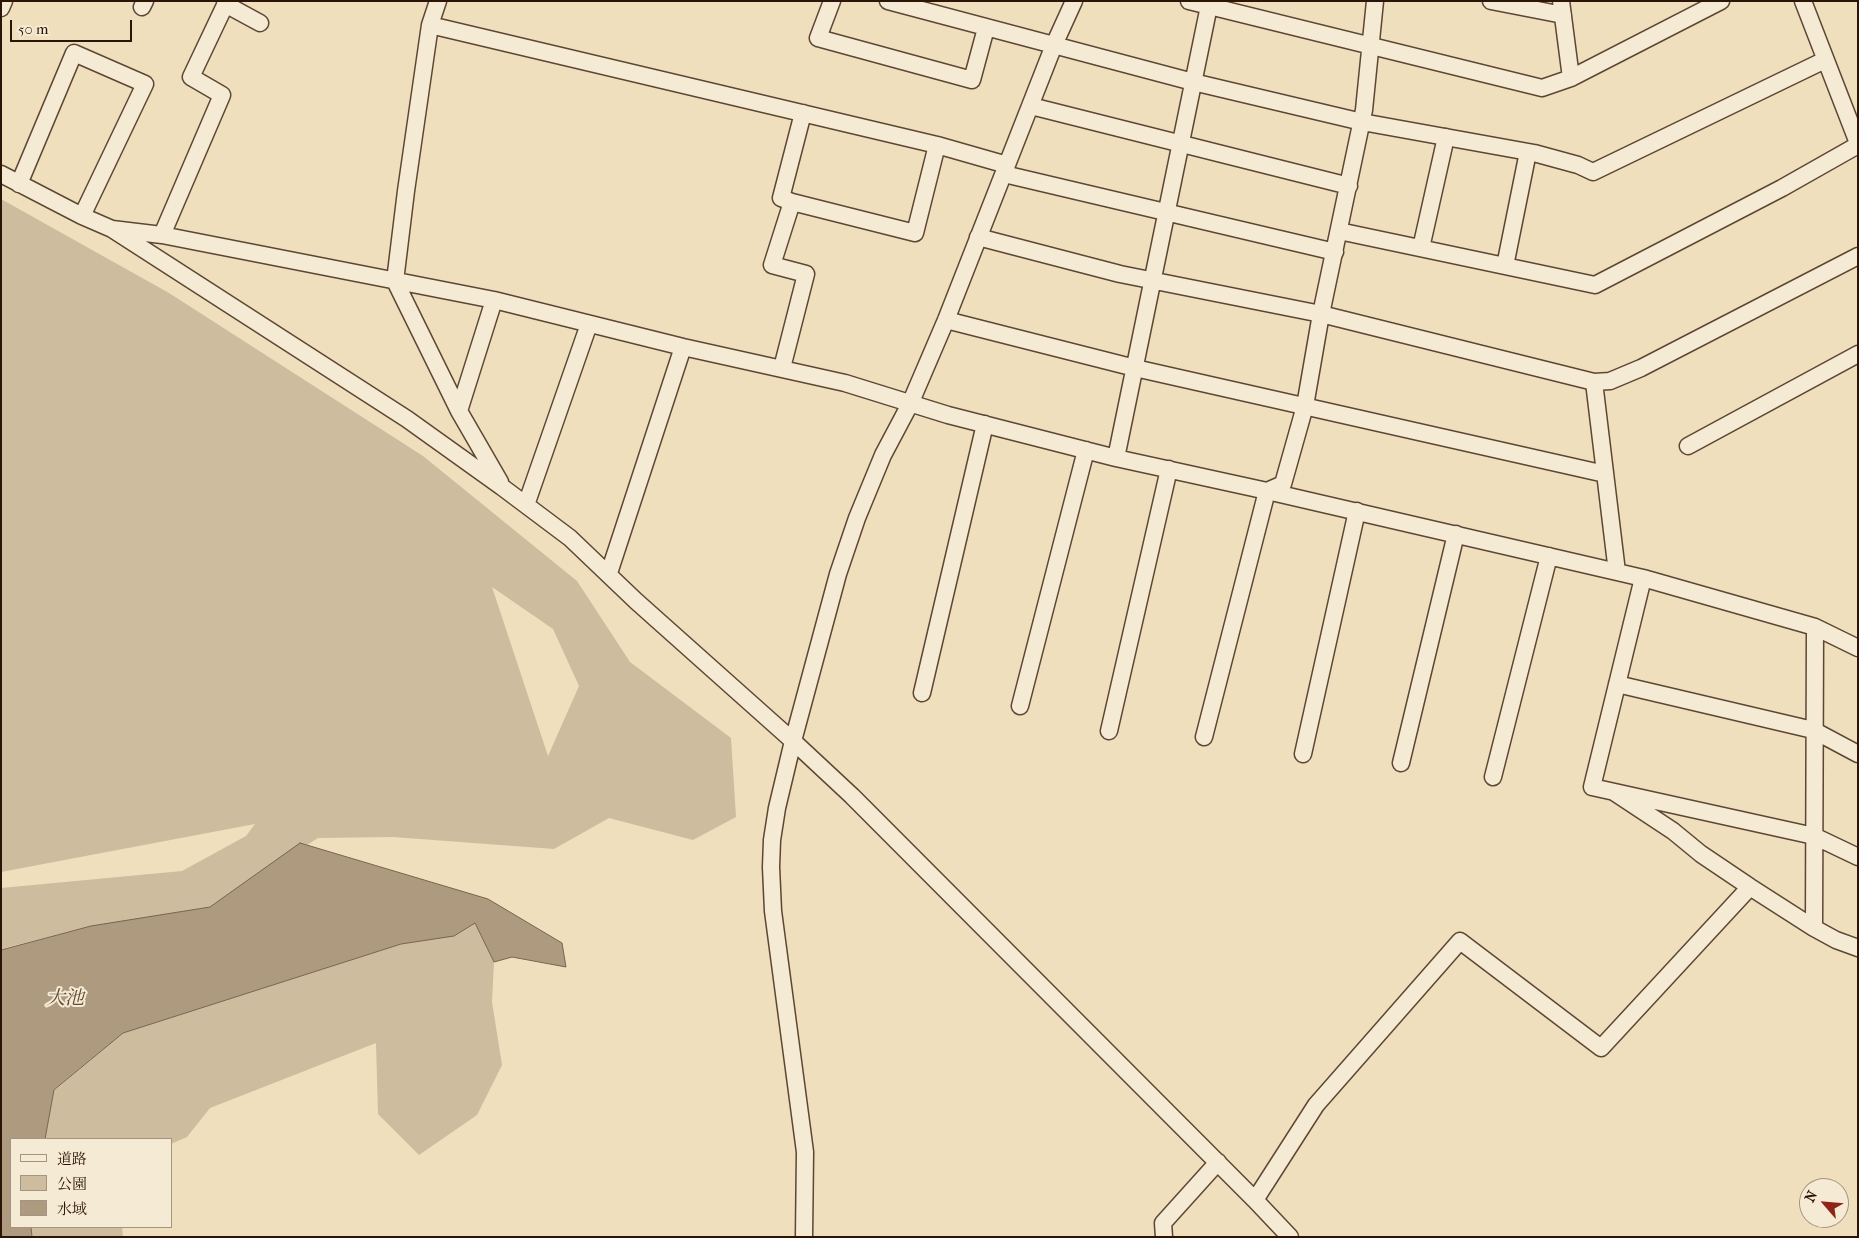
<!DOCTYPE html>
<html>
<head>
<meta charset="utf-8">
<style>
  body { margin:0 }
  #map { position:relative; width:1859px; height:1238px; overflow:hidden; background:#efdfbd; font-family:"IM FELL French Canon","Noto Serif JP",serif }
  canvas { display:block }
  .frame { position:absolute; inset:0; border:2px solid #2c1407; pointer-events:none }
  .legend { position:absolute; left:10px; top:1138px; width:162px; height:90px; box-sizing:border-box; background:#f5ead4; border:1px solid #a59482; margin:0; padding:6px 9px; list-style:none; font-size:15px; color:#2c1407 }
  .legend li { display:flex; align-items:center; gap:10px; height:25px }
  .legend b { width:25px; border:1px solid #a59482 }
  .north { position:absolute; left:1799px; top:1178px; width:50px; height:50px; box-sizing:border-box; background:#f5ead4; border:1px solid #a59482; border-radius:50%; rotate:297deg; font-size:14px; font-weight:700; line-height:20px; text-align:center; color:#2c1407 }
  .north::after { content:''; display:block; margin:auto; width:18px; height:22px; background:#8f2418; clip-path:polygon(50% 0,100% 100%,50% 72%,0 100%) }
  .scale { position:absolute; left:10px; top:20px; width:122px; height:22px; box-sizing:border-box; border:2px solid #2c1407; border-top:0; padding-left:6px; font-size:15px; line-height:18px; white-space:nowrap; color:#2c1407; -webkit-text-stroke:4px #f5ead4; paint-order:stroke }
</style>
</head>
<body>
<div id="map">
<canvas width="1859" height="1238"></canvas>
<div class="frame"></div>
<ul class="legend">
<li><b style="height:6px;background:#f5ead4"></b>道路</li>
<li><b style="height:14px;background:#cebc9e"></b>公園</li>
<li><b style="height:14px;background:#ad9a7f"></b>水域</li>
</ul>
<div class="north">N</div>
<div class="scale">50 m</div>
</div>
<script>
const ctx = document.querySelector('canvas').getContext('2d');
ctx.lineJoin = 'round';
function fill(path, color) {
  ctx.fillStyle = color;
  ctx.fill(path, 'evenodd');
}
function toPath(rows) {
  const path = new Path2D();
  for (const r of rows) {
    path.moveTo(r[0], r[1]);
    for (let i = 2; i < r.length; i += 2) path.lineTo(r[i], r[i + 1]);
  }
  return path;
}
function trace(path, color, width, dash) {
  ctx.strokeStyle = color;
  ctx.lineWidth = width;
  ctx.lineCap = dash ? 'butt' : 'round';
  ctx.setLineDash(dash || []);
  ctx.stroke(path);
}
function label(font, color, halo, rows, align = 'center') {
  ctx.font = font + ' "IM FELL French Canon","Noto Serif JP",serif';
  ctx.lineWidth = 4;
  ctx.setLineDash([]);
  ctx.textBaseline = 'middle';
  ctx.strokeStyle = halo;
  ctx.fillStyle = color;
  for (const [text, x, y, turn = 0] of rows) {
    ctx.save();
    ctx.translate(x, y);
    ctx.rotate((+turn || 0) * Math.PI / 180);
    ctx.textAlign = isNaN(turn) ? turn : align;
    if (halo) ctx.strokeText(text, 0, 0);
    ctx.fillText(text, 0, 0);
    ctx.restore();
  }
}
fill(toPath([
  [1,199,169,293,423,456,577,581,630,662,731,738,736,817,693,840,609,818,554,849,393,837,318,838,210,907,79,929,1,949,1,888,182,871,246,836,255,824,1,872],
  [492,587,553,629,579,686,548,756],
  [475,923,494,962,492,1002,502,1065,477,1115,419,1155,378,1114,376,1043,210,1108,187,1137,171,1144,171,1139,45,1139,54,1091,123,1033,401,944,444,937],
  [31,1227,122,1227,123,1237,32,1237]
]), '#cebc9e');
const water = toPath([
  [300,843,488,899,562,943,566,967,512,957,494,962,475,923,454,936,401,944,123,1033,54,1090,45,1139,11,1139,11,1227,31,1227,32,1237,1,1237,1,950,91,926,210,907,300,843]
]);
fill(water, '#ad9a7f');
trace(water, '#79644f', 1);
const minor = toPath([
  [438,1,430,25,406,191,395,281,459,411,500,482],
  [832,1,818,38,972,80,986,28],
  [888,1,1193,82,1362,122,1534,153,1578,165,1593,172,1825,60],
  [1189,1,1542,88,1571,78,1721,1],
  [1491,1,1563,15],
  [1561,1,1571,78],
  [1803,1,1858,143],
  [225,4,260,23],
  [142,7,145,1],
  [1,8,4,1],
  [430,25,937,145,1007,165],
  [1031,106,1349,186],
  [1,174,82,216,112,229,407,419,502,487,570,538,636,601,793,741,852,796,1255,1200,1290,1237],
  [1004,174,1335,252],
  [19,184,74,53,145,84,82,216],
  [792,202,915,233,937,145],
  [112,229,162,235,494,300,683,347,845,383,948,415,1116,458,1267,491,1643,578,1815,627,1858,648],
  [1339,231,1595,285,1782,188,1858,145],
  [162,235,222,95,191,77,227,1],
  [978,237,1120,274,1321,314,1594,382,1610,381,1641,368,1858,256],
  [1421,248,1446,137],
  [1505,266,1528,152],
  [946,320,1135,368,1605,474],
  [782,368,806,274,772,265,792,202,781,198,803,113],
  [1594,382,1617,572],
  [459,411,494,300],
  [1688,446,1858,354],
  [1116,458,1210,1],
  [1267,491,1283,484,1305,406,1321,314,1364,110,1375,1],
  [526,505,589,324],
  [609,573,683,347],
  [1643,578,1592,787,1814,836,1858,857],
  [1617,684,1813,730,1858,754],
  [922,693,985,424],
  [1020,706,1086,450],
  [1109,731,1169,469],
  [1204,737,1267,491],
  [1303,754,1357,511],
  [1401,763,1456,534],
  [1493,777,1549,556],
  [1614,792,1673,831,1701,854,1750,887,1814,928,1815,627],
  [1814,928,1836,940,1858,948],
  [1255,1200,1316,1105,1460,941,1601,1048,1750,887],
  [804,1237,805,1152,773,911,771,867,772,840,777,808,793,741,838,574,857,518,883,455,910,404,946,320,1054,45,1074,1],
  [1164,1237,1163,1223,1218,1162]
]);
trace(minor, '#5d4734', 19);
trace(minor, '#f5ead4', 16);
label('italic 19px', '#604a37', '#f5ead4', [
  ["大池",65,999]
]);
</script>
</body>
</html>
